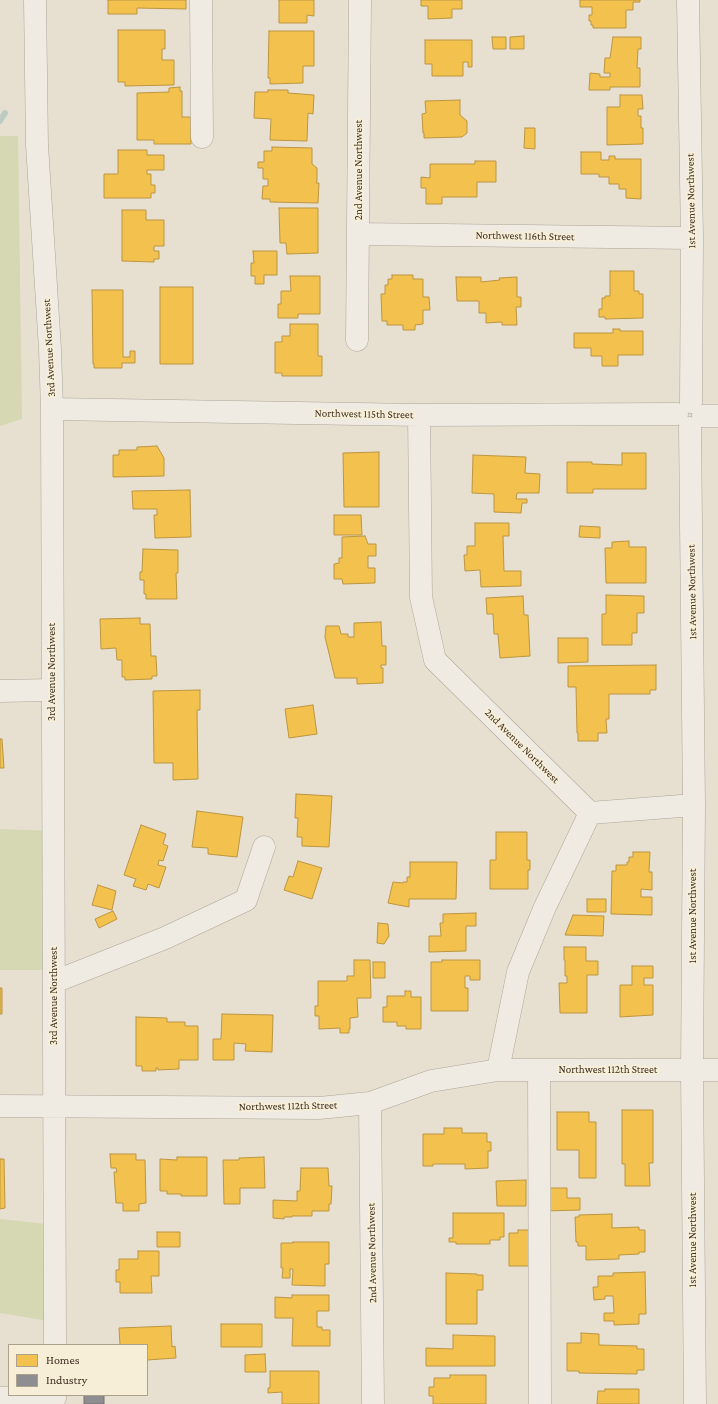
<!DOCTYPE html>
<html>
<head>
<meta charset="utf-8">
<style>
  body { margin:0 }
  #map { position:relative; width:718px; height:1404px; overflow:hidden; background:#e7e0d1; font-family:"Crimson Pro",serif }
  canvas { display:block }
  .legend { position:absolute; left:8px; top:1344px; width:140px; height:52px; box-sizing:border-box; background:#f7eed8; border:1px solid #ada18e; margin:0; padding:5px 7px; list-style:none; font-size:12px; color:#3d2e20 }
  .legend li { display:flex; align-items:center; gap:8px; height:20px }
  .legend b { width:20px; border:1px solid #ada18e }
</style>
</head>
<body>
<div id="map">
<canvas width="718" height="1404"></canvas>
<ul class="legend">
<li><b style="height:11px;background:#f2c14e"></b>Homes</li>
<li><b style="height:11px;background:#8d8d92"></b>Industry</li>
</ul>
</div>
<script>
const ctx = document.querySelector('canvas').getContext('2d');
ctx.lineJoin = 'round';
function fill(path, color) {
  ctx.fillStyle = color;
  ctx.fill(path, 'evenodd');
}
function toPath(rows) {
  const path = new Path2D();
  for (const r of rows) {
    path.moveTo(r[0], r[1]);
    for (let i = 2; i < r.length; i += 2) path.lineTo(r[i], r[i + 1]);
  }
  return path;
}
function trace(path, color, width, dash) {
  ctx.strokeStyle = color;
  ctx.lineWidth = width;
  ctx.lineCap = dash ? 'butt' : 'round';
  ctx.setLineDash(dash || []);
  ctx.stroke(path);
}
function label(font, color, halo, rows, align = 'center') {
  ctx.font = font + ' "Crimson Pro",serif';
  ctx.lineWidth = 4;
  ctx.setLineDash([]);
  ctx.textBaseline = 'middle';
  ctx.strokeStyle = halo;
  ctx.fillStyle = color;
  for (const [text, x, y, turn = 0] of rows) {
    ctx.save();
    ctx.translate(x, y);
    ctx.rotate((+turn || 0) * Math.PI / 180);
    ctx.textAlign = isNaN(turn) ? turn : align;
    if (halo) ctx.strokeText(text, 0, 0);
    ctx.fillText(text, 0, 0);
    ctx.restore();
  }
}
fill(toPath([
  [0,136,18,136,22,419,0,426],
  [0,829,53,831,53,970,0,970],
  [0,1219,55,1225,55,1322,0,1313]
]), '#d6d7b3');
const homes = toPath([
  [108,0,186,0,186,9,137,8,137,14,108,14,108,0],
  [279,0,314,0,314,16,307,15,307,23,279,23,279,0],
  [421,0,462,0,462,9,452,9,452,18,428,19,428,6,421,6,421,0],
  [580,0,640,0,640,2,633,2,633,10,626,10,626,28,593,28,593,25,591,25,591,21,589,21,589,15,592,15,592,7,580,7,580,0],
  [118,30,165,30,165,49,162,49,162,60,174,60,174,85,125,86,125,82,118,82,118,30],
  [269,31,314,31,314,66,303,66,303,83,270,84,270,78,268,78,269,31],
  [524,36,524,49,510,49,510,37,524,36],
  [492,37,506,37,506,49,493,49,492,37],
  [613,37,641,37,641,49,638,49,637,68,640,68,640,87,610,87,610,90,589,90,590,73,600,74,600,77,610,77,610,73,604,73,605,58,610,58,613,37],
  [425,40,472,40,472,67,468,67,468,62,463,62,463,76,432,76,432,64,425,64,425,40],
  [180,87,180,91,182,91,182,117,191,117,191,144,154,144,154,140,137,140,137,93,169,92,169,88,180,87],
  [268,90,288,90,288,93,314,95,313,114,308,113,307,141,270,140,271,119,254,118,255,92,268,92,268,90],
  [620,95,642,95,643,109,638,109,638,116,641,116,641,128,643,128,643,144,607,145,607,107,620,107,620,95],
  [460,100,460,115,467,121,467,133,462,137,424,138,424,133,423,133,422,114,426,113,425,101,460,100],
  [525,128,535,128,535,149,524,148,525,128],
  [272,147,312,148,312,164,317,168,317,181,316,183,319,183,318,203,270,202,270,199,262,199,263,186,268,186,268,179,263,179,263,168,258,168,258,162,264,162,264,151,272,151,272,147],
  [118,150,147,150,147,155,164,155,164,170,147,170,147,174,151,174,151,185,155,185,155,193,151,193,151,198,104,198,104,174,118,174,118,150],
  [581,152,601,152,601,160,609,160,609,156,615,156,615,159,641,159,641,199,626,198,626,189,619,189,619,184,609,184,609,177,599,177,599,174,581,174,581,152],
  [475,161,496,161,496,182,477,182,477,197,442,197,442,204,426,204,426,188,421,188,421,177,430,178,430,164,475,164,475,161],
  [279,208,318,208,318,253,287,254,286,243,280,243,279,208],
  [122,210,146,210,146,220,164,220,164,246,154,246,154,251,159,251,159,259,154,259,154,262,122,261,122,210],
  [253,251,277,251,277,275,264,275,264,284,255,284,255,276,251,276,251,263,254,263,253,251],
  [610,271,634,271,634,291,639,291,639,294,643,294,643,318,605,319,605,317,599,317,599,309,602,309,602,298,605,298,605,296,610,296,610,271],
  [392,275,413,275,413,279,423,279,423,297,429,297,430,310,423,310,423,324,415,325,415,330,403,330,403,325,387,325,387,321,382,321,381,294,385,294,385,285,388,285,388,279,392,279,392,275],
  [290,276,320,276,320,314,298,314,298,318,278,318,278,304,281,304,281,291,291,291,290,276],
  [456,277,481,277,481,282,500,280,499,278,517,277,517,297,521,297,521,307,516,307,517,325,502,325,502,322,486,323,486,313,479,313,479,301,457,301,456,277],
  [160,287,193,287,193,364,160,364,160,287],
  [92,290,123,290,123,357,130,357,130,351,135,351,135,363,122,363,122,368,94,368,94,364,93,364,92,290],
  [290,324,318,324,318,356,322,356,322,376,282,376,282,373,275,373,275,342,282,342,282,336,290,336,290,324],
  [613,329,620,329,620,331,643,331,643,355,618,355,618,366,602,366,602,356,591,356,591,348,574,348,574,333,613,333,613,329],
  [157,446,164,458,164,476,113,477,113,455,119,455,119,450,137,450,137,447,157,446],
  [379,452,379,507,344,507,343,453,379,452],
  [622,453,646,453,646,489,593,489,593,493,567,493,567,462,592,462,592,464,622,465,622,453],
  [473,455,526,457,525,473,540,474,539,493,517,493,516,499,527,499,527,503,522,503,521,513,494,512,494,494,472,493,473,455],
  [190,490,191,537,155,538,154,515,157,515,157,509,133,509,132,491,190,490],
  [334,515,361,515,362,535,334,535,334,515],
  [475,523,509,523,509,536,503,536,504,571,521,571,521,586,481,587,480,570,465,571,464,555,467,555,467,546,475,546,475,523],
  [580,526,600,527,600,538,579,537,580,526],
  [365,536,368,544,376,544,376,556,368,556,368,568,375,568,375,583,343,584,342,579,334,579,334,564,339,563,339,558,342,558,342,537,365,536],
  [629,541,629,547,646,547,646,583,606,583,605,548,612,548,612,542,629,541],
  [143,549,178,550,178,573,176,573,177,599,146,599,146,594,144,594,144,580,140,580,140,572,142,572,143,549],
  [606,595,644,596,644,613,637,613,637,633,632,633,632,645,602,645,602,614,606,614,606,595],
  [523,596,524,615,528,615,530,656,500,658,498,634,494,634,493,614,487,614,486,598,523,596],
  [140,618,140,624,150,624,151,656,156,656,157,676,152,676,152,679,125,680,125,677,122,677,122,660,117,660,116,648,101,649,100,619,140,618],
  [381,622,382,646,386,646,386,665,381,665,381,668,383,668,383,683,357,684,357,678,335,678,325,637,326,626,339,626,341,634,348,634,348,637,354,637,354,623,381,622],
  [558,638,588,638,588,662,558,663,558,638],
  [656,665,656,690,650,690,650,694,609,694,609,719,606,719,607,733,598,733,598,741,578,741,578,733,577,733,576,687,568,687,568,666,656,665],
  [200,690,200,710,197,710,198,779,173,780,173,763,154,763,153,691,200,690],
  [313,705,317,734,289,738,285,709,313,705],
  [0,739,2,739,4,768,0,768,0,739],
  [296,794,332,796,329,847,302,846,302,837,297,837,298,818,295,818,296,794],
  [197,811,243,817,237,857,208,854,208,848,192,847,197,811],
  [141,825,166,834,163,844,168,846,163,861,159,860,158,865,166,867,159,888,148,884,146,890,133,886,136,879,124,875,141,825],
  [496,832,527,832,527,860,530,860,530,870,528,870,528,889,490,889,490,860,496,860,496,832],
  [633,852,650,852,649,872,652,872,652,890,641,889,641,897,652,897,652,915,611,914,612,871,616,871,616,865,627,865,627,862,629,862,629,857,633,857,633,852],
  [298,861,322,868,312,899,284,890,289,876,293,877,298,861],
  [410,862,457,862,456,899,409,899,409,907,388,903,393,882,403,883,403,882,407,882,407,877,410,877,410,862],
  [98,885,116,891,112,910,92,905,98,885],
  [587,899,606,899,606,912,587,912,587,899],
  [113,911,117,919,99,928,95,919,113,911],
  [476,913,476,926,466,926,466,951,429,952,429,936,441,936,440,923,443,923,443,914,476,913],
  [573,915,604,916,603,936,565,935,573,915],
  [378,923,388,924,389,936,384,944,377,943,378,923],
  [564,947,586,947,586,961,598,961,598,975,587,975,587,1013,560,1013,559,983,567,983,567,976,565,976,565,960,564,960,564,947],
  [354,960,370,960,371,998,357,998,358,1017,350,1018,350,1029,349,1029,349,1033,340,1033,340,1028,319,1029,319,1016,315,1016,315,1006,318,1006,318,981,347,981,347,976,354,976,354,960],
  [442,960,480,960,480,980,470,980,470,976,465,976,465,988,468,988,468,1011,431,1011,431,962,442,962,442,960],
  [373,962,385,962,385,978,373,978,373,962],
  [632,966,653,966,653,978,644,978,644,985,653,985,653,1015,620,1017,620,985,632,985,632,966],
  [0,988,2,988,2,1014,0,1014,0,988],
  [405,991,411,991,411,997,421,997,421,1029,406,1029,406,1026,397,1026,397,1022,383,1022,383,1007,387,1007,387,996,405,996,405,991],
  [222,1014,273,1015,272,1052,245,1051,246,1044,234,1043,234,1060,213,1060,213,1039,221,1039,222,1014],
  [136,1017,167,1018,167,1022,185,1022,185,1026,198,1026,198,1060,179,1060,179,1069,158,1070,158,1068,156,1068,156,1071,142,1071,142,1066,136,1066,136,1017],
  [622,1110,653,1110,653,1163,649,1163,650,1186,625,1186,625,1164,622,1164,622,1110],
  [557,1112,589,1112,589,1122,596,1122,596,1178,579,1178,579,1150,557,1150,557,1112],
  [444,1128,462,1128,462,1133,487,1133,487,1142,491,1142,491,1151,488,1151,488,1168,465,1169,465,1164,433,1164,433,1166,423,1166,423,1134,444,1134,444,1128],
  [110,1154,136,1154,136,1160,145,1160,146,1203,139,1204,139,1211,123,1211,123,1203,116,1203,114,1172,117,1172,116,1168,111,1168,110,1154],
  [177,1157,207,1157,207,1196,181,1196,181,1194,167,1194,167,1191,160,1191,160,1159,177,1160,177,1157],
  [264,1157,265,1188,240,1188,240,1204,224,1204,223,1160,239,1160,239,1158,264,1157],
  [0,1159,4,1159,5,1208,0,1209,0,1159],
  [301,1168,328,1168,329,1186,332,1186,331,1204,329,1204,329,1211,312,1211,312,1216,292,1216,292,1217,284,1217,284,1219,273,1218,273,1200,297,1201,297,1191,300,1191,301,1168],
  [526,1180,526,1206,497,1206,496,1181,526,1180],
  [543,1188,567,1188,567,1198,580,1198,580,1210,544,1211,543,1188],
  [453,1213,504,1213,504,1237,500,1237,500,1240,490,1240,490,1244,456,1244,456,1242,449,1242,449,1238,453,1238,453,1213],
  [612,1214,612,1228,639,1227,639,1230,645,1230,645,1252,639,1252,639,1254,619,1255,619,1259,586,1260,586,1246,578,1246,578,1242,576,1242,575,1217,579,1217,579,1215,612,1214],
  [518,1230,529,1230,531,1266,509,1266,509,1233,518,1233,518,1230],
  [157,1232,180,1232,180,1247,157,1247,157,1232],
  [293,1242,329,1242,329,1264,325,1264,325,1286,292,1285,293,1269,290,1269,290,1278,282,1278,283,1268,281,1268,281,1243,293,1243,293,1242],
  [138,1251,159,1251,159,1276,151,1276,152,1293,120,1293,120,1282,116,1282,116,1270,119,1270,119,1259,138,1259,138,1251],
  [645,1272,646,1314,639,1314,639,1324,614,1325,614,1321,604,1321,604,1313,614,1313,613,1296,605,1296,605,1299,594,1300,593,1287,598,1287,598,1276,613,1276,613,1273,645,1272],
  [446,1273,477,1274,477,1275,483,1275,483,1290,477,1290,477,1324,446,1324,446,1273],
  [292,1295,329,1295,329,1311,317,1311,317,1327,322,1327,322,1330,330,1330,330,1346,292,1346,293,1318,275,1318,275,1297,292,1298,292,1295],
  [221,1324,262,1324,262,1347,221,1347,221,1324],
  [171,1326,172,1347,175,1346,176,1358,147,1360,147,1345,120,1345,119,1328,171,1326],
  [581,1333,599,1334,599,1345,637,1346,637,1349,644,1349,644,1370,637,1370,637,1374,579,1373,579,1371,567,1371,567,1343,581,1343,581,1333],
  [453,1335,495,1336,495,1366,426,1366,426,1348,453,1349,453,1335],
  [265,1354,266,1372,245,1372,245,1355,265,1354],
  [270,1371,319,1371,319,1404,282,1404,282,1392,268,1393,268,1388,270,1388,270,1371],
  [450,1375,486,1375,486,1404,433,1404,433,1396,429,1396,429,1387,434,1387,434,1378,450,1378,450,1375],
  [605,1389,639,1389,639,1404,597,1404,598,1391,605,1391,605,1389]
]);
fill(homes, '#f2c14e');
trace(homes, '#bc9540', 1);
const industry = toPath([
  [84,1395,104,1395,104,1404,84,1404,84,1395]
]);
fill(industry, '#8d8d92');
trace(industry, '#757070', 1);
trace(toPath([
  [0,121,5,113]
]), '#bcccc2', 6);
const minor = toPath([
  [35,0,37,145,50,349,52,409,55,1345],
  [201,0,202,137],
  [688,0,692,238,691,402],
  [358,234,692,238],
  [357,340,360,0],
  [52,409,419,415,677,414],
  [419,415,421,597,435,660,590,813],
  [703,416,718,416],
  [690,428,694,805,692,1070,695,1404],
  [0,691,52,690],
  [590,813,694,805],
  [54,982,165,938,246,900,264,847],
  [498,1070,518,972,545,907,590,813],
  [539,1070,540,1404],
  [370,1103,373,1404],
  [0,1106,319,1108,370,1103,431,1081,498,1070,718,1070],
  [0,1398,55,1398]
]);
trace(minor, '#ada599', 23);
trace(minor, '#efebe3', 22);
label('11px', '#3d2e20', '#f7eed8', [
  ["2nd Avenue Northwest",359,170,-90],
  ["1st Avenue Northwest",691,201,-91],
  ["Northwest 116th Street",525,236,1],
  ["3rd Avenue Northwest",49,348,-93],
  ["Northwest 115th Street",364,414,1],
  ["1st Avenue Northwest",692,592,-91],
  ["3rd Avenue Northwest",52,672,-90],
  ["2nd Avenue Northwest",522,746,45],
  ["1st Avenue Northwest",693,916,-90],
  ["3rd Avenue Northwest",54,996,-90],
  ["Northwest 112th Street",608,1070],
  ["Northwest 112th Street",288,1106,-1],
  ["1st Avenue Northwest",693,1240,-90],
  ["2nd Avenue Northwest",372,1253,-91]
]);
</script>
</body>
</html>
